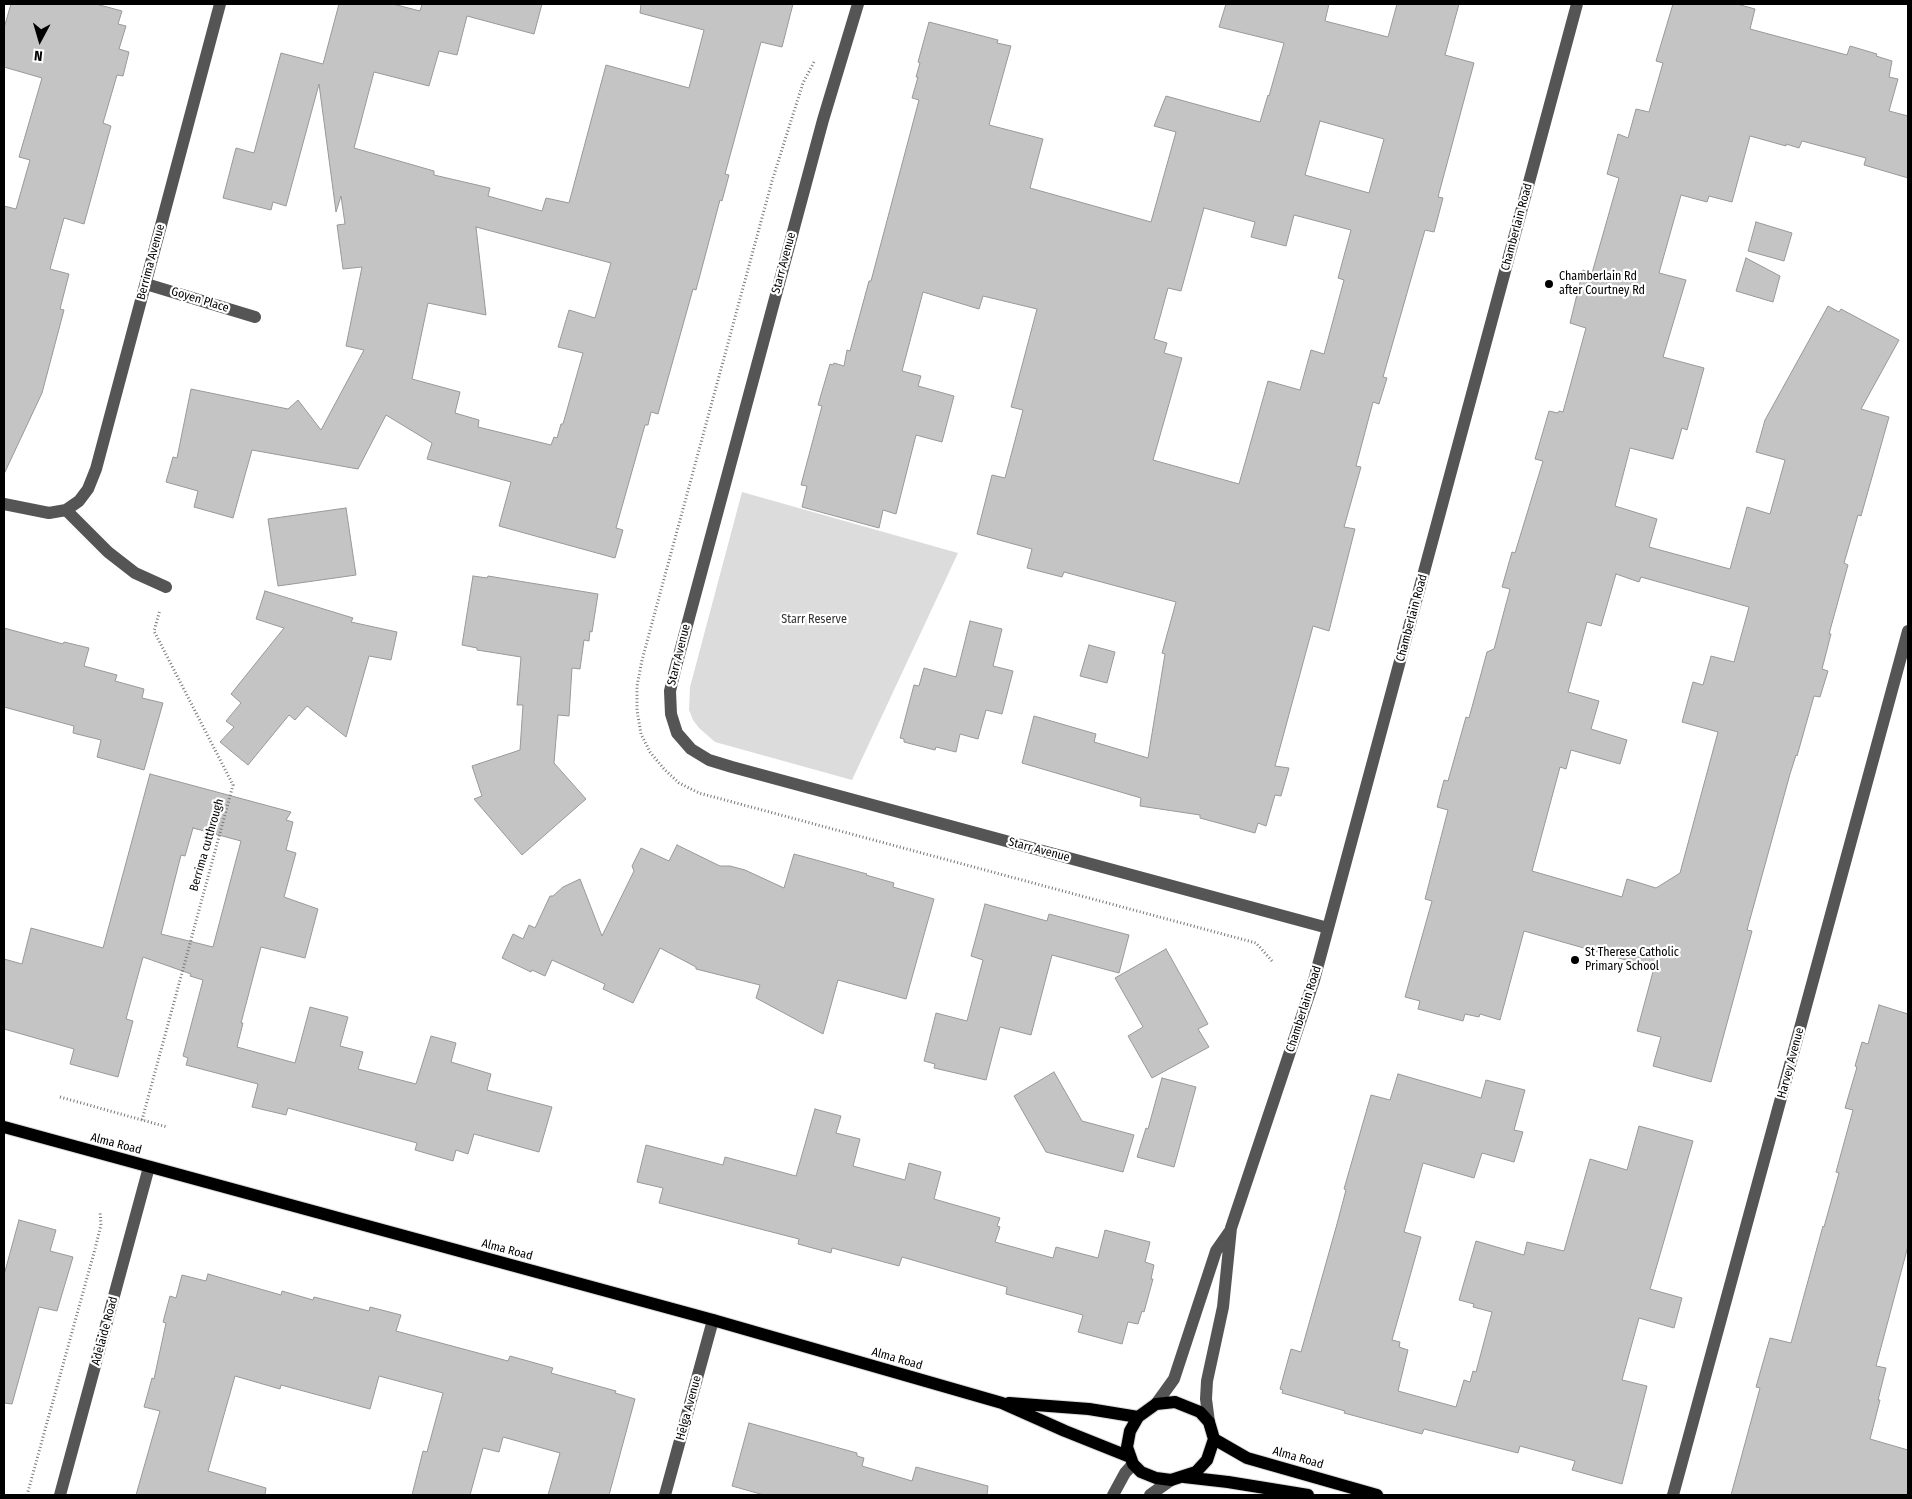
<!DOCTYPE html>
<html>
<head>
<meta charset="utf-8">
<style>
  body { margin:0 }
  #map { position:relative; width:1912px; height:1499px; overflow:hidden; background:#fff; font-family:"Fira Sans Condensed",sans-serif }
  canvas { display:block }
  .frame { position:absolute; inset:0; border:5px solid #000; pointer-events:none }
  .north { position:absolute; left:15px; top:15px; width:50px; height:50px; -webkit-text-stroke:4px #fff; paint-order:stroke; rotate:186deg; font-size:14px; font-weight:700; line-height:20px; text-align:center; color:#000 }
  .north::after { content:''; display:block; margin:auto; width:18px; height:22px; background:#000; clip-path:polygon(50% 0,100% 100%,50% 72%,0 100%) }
</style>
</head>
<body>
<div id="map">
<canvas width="1912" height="1499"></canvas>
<div class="frame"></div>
<div class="north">N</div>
</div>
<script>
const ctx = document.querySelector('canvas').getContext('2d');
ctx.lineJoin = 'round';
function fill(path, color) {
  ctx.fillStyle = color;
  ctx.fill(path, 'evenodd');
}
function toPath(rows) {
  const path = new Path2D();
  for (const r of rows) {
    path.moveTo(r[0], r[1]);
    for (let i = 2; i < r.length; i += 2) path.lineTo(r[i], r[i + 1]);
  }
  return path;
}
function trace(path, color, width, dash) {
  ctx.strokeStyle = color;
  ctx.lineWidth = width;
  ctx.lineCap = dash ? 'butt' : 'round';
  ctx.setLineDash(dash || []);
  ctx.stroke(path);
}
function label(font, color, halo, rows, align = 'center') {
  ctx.font = font + ' "Fira Sans Condensed",sans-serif';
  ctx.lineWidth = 4.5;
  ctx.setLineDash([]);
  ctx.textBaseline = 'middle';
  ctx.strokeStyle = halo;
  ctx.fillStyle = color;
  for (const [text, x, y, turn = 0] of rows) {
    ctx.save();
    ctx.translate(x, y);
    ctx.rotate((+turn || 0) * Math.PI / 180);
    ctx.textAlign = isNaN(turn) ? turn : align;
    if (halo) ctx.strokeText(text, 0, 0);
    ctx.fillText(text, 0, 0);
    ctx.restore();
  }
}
fill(toPath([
  [742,492,958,553,852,780,715,742,699,728,693,720,689,710,690,687]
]), '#dcdcdc');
const building = toPath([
  [11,4,96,4,122,11,118,24,126,26,119,49,129,52,123,76,117,75,103,123,111,126,84,224,64,218,50,269,69,274,60,309,64,310,42,393,4,474,4,206,16,209,30,160,19,157,42,78,4,67,4,28,11,4],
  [339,4,393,4,420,11,422,4,542,4,534,34,467,16,457,55,439,51,429,86,374,72,354,148,434,171,434,175,490,188,488,196,542,211,546,198,569,203,606,65,689,88,704,30,640,13,641,4,793,4,782,47,761,42,725,174,729,175,722,201,720,200,696,290,693,289,658,414,651,412,648,425,645,425,616,528,623,530,615,558,499,526,511,482,427,459,432,443,386,415,358,469,252,450,233,518,194,507,198,491,166,482,173,457,177,458,191,389,288,409,298,400,321,430,364,350,346,346,362,267,343,269,337,225,345,224,341,196,336,212,319,84,286,206,273,202,271,210,223,198,236,148,254,153,281,53,323,64,339,4],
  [476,227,611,263,595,318,569,310,558,347,583,353,563,424,561,424,557,438,554,437,551,445,478,427,479,420,455,413,460,392,412,379,428,303,486,315,476,227],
  [1226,4,1329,4,1325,21,1388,37,1397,4,1459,4,1445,55,1474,63,1438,197,1443,198,1434,232,1425,230,1383,377,1387,378,1379,404,1373,402,1356,466,1361,467,1344,527,1355,529,1329,631,1313,626,1275,766,1289,768,1281,796,1275,795,1266,826,1258,823,1255,833,1200,818,1200,815,1140,806,1141,798,1022,763,1034,716,1096,734,1094,742,1148,758,1165,654,1162,653,1176,602,1064,572,1062,577,1027,568,1032,549,977,534,992,475,1005,478,1023,410,1011,407,1037,309,983,296,979,309,923,292,902,371,921,376,918,386,954,396,942,442,916,435,896,514,883,510,879,528,802,507,807,486,801,485,822,406,818,405,830,364,833,365,834,363,844,366,847,350,850,351,869,281,871,281,919,100,912,98,918,77,916,77,920,63,918,62,929,22,998,40,997,43,1011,46,989,125,1043,139,1030,188,1151,222,1176,132,1154,126,1166,96,1260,122,1268,95,1269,96,1284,43,1219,27,1226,4],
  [1320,121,1384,139,1369,193,1305,175,1320,121],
  [1204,208,1255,222,1251,237,1286,246,1294,215,1351,230,1338,278,1344,280,1324,354,1311,350,1300,390,1268,381,1239,484,1153,460,1182,358,1164,353,1167,343,1154,339,1168,288,1181,291,1204,208],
  [1673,4,1737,4,1755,9,1750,29,1847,55,1850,46,1877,54,1876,56,1892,61,1889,77,1898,79,1889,111,1908,116,1908,178,1864,165,1866,158,1802,141,1799,148,1786,144,1786,146,1750,136,1732,202,1709,196,1707,202,1681,195,1659,273,1686,280,1663,357,1704,368,1687,430,1682,428,1673,459,1630,448,1615,506,1657,519,1649,547,1730,569,1747,507,1770,514,1785,460,1756,452,1765,420,1828,306,1839,312,1841,309,1899,340,1861,409,1889,417,1861,516,1858,515,1844,563,1848,565,1829,634,1831,634,1822,669,1828,671,1820,697,1814,696,1797,756,1796,755,1790,774,1747,930,1752,931,1711,1082,1653,1066,1661,1037,1637,1031,1654,968,1524,931,1500,1020,1480,1014,1479,1017,1465,1014,1463,1021,1418,1009,1420,1001,1405,997,1432,901,1425,899,1448,810,1437,807,1444,780,1448,781,1466,717,1469,718,1487,652,1494,649,1510,589,1502,587,1512,552,1515,553,1543,461,1535,459,1549,411,1558,413,1559,411,1563,412,1586,328,1570,323,1583,270,1592,273,1619,178,1607,174,1618,134,1628,138,1636,109,1649,112,1663,63,1656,61,1673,4],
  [1616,574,1639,582,1641,577,1749,607,1734,662,1711,656,1703,685,1693,682,1682,722,1718,732,1680,873,1656,888,1627,879,1622,897,1532,871,1560,767,1566,769,1571,750,1620,764,1627,740,1591,729,1599,701,1568,692,1587,622,1601,626,1616,574],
  [1756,222,1792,233,1784,261,1748,251,1756,222],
  [1746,258,1780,276,1773,302,1736,291,1746,258],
  [346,508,356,575,278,586,268,519,346,508],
  [473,576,487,578,488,576,598,594,592,632,590,631,589,641,584,640,580,669,572,668,569,716,558,715,554,763,586,799,522,855,474,799,482,796,472,766,520,750,523,705,517,705,521,657,477,650,477,648,462,645,473,576],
  [265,591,353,618,351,622,397,632,391,660,369,656,346,737,307,706,295,720,289,715,248,765,220,742,234,727,226,721,241,703,231,694,284,628,256,619,265,591],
  [970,621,1002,629,993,666,1013,671,1002,714,986,710,978,739,960,734,956,752,936,747,935,750,904,742,904,739,900,738,914,685,919,686,924,668,956,677,970,621],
  [4,628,63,644,64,642,89,648,84,666,117,675,115,681,144,689,142,698,163,703,144,770,97,757,101,740,73,733,74,726,4,707,4,628],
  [1089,645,1115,652,1107,683,1080,676,1089,645],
  [150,774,291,812,286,820,293,822,286,850,296,853,284,897,318,909,305,958,261,947,241,1023,243,1023,237,1047,295,1063,310,1007,348,1017,340,1046,363,1052,358,1069,416,1084,431,1036,456,1043,451,1062,491,1074,487,1090,552,1107,539,1152,474,1134,468,1154,456,1150,453,1161,415,1150,417,1143,288,1108,286,1115,252,1107,258,1084,186,1065,188,1058,183,1056,203,980,190,976,191,974,143,957,126,1019,133,1021,118,1077,70,1064,74,1049,4,1029,4,959,22,964,31,928,103,948,150,774],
  [193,828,241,841,213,947,161,934,181,855,185,856,193,828],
  [677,845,720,866,730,866,745,870,784,888,794,854,867,874,866,875,894,883,893,887,934,899,906,999,838,980,823,1034,756,998,760,985,696,969,696,967,660,948,633,1003,603,989,605,984,552,960,545,976,532,970,531,972,502,958,513,934,523,939,529,925,535,928,550,896,553,896,563,887,580,879,602,936,634,871,632,866,641,848,669,861,677,845],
  [985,904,1047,921,1049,914,1129,935,1119,973,1052,955,1031,1035,1000,1027,986,1080,934,1068,935,1064,924,1061,936,1013,967,1021,983,960,971,956,985,904],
  [1166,949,1208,1024,1198,1029,1209,1047,1152,1078,1128,1036,1143,1027,1115,978,1166,949],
  [1879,1005,1908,1014,1908,1246,1876,1366,1886,1368,1878,1400,1880,1400,1870,1439,1908,1450,1908,1495,1731,1495,1760,1388,1756,1387,1770,1338,1791,1343,1823,1226,1824,1227,1839,1173,1836,1172,1853,1110,1845,1108,1857,1067,1855,1066,1862,1042,1868,1044,1879,1005],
  [1054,1072,1082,1121,1134,1135,1123,1172,1046,1152,1014,1096,1054,1072],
  [1398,1074,1481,1098,1486,1080,1525,1090,1514,1130,1523,1132,1514,1162,1482,1153,1474,1178,1423,1163,1404,1232,1421,1237,1392,1340,1400,1342,1399,1347,1408,1350,1398,1391,1456,1407,1464,1380,1470,1382,1473,1371,1476,1372,1492,1312,1473,1307,1474,1304,1459,1300,1476,1241,1524,1255,1527,1242,1564,1251,1590,1159,1627,1170,1639,1126,1693,1141,1650,1289,1682,1298,1674,1328,1639,1318,1622,1380,1647,1386,1622,1484,1572,1470,1575,1461,1520,1446,1518,1453,1424,1429,1422,1434,1344,1413,1345,1411,1282,1393,1283,1390,1280,1389,1291,1349,1301,1352,1337,1224,1346,1190,1344,1189,1371,1095,1390,1100,1398,1074],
  [1162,1078,1196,1087,1174,1167,1137,1157,1146,1128,1148,1129,1162,1078],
  [815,1109,841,1116,836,1133,860,1139,853,1166,905,1180,909,1163,941,1172,934,1199,1000,1218,997,1226,1000,1227,995,1242,1053,1258,1056,1247,1098,1258,1105,1230,1150,1242,1145,1262,1154,1265,1151,1279,1153,1279,1144,1312,1142,1311,1138,1324,1128,1322,1122,1344,1078,1332,1083,1315,1006,1294,1007,1287,902,1257,899,1266,832,1248,831,1253,798,1244,799,1239,659,1203,663,1188,637,1182,646,1145,723,1165,725,1157,796,1176,815,1109],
  [19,1220,56,1230,50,1251,73,1257,57,1311,39,1307,12,1404,4,1403,4,1275,19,1220],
  [208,1274,281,1295,282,1291,313,1300,314,1297,369,1311,370,1307,401,1315,396,1331,508,1361,510,1356,553,1368,551,1373,616,1391,615,1393,635,1399,609,1495,548,1495,560,1453,503,1437,499,1452,483,1448,470,1495,412,1495,423,1451,427,1452,443,1393,379,1376,370,1409,281,1385,280,1389,235,1376,208,1471,266,1488,265,1495,136,1495,160,1411,144,1407,152,1378,154,1379,166,1323,163,1322,170,1296,176,1298,182,1275,206,1281,208,1274],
  [749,1423,857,1453,857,1456,864,1458,862,1466,912,1481,916,1467,988,1486,987,1495,764,1495,732,1486,749,1423]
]);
fill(building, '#c4c4c4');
trace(building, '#999', 1);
const major = toPath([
  [4,1127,713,1320,1002,1403,1065,1431,1130,1457],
  [1175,1402,1200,1412,1209,1422,1214,1439,1207,1460,1196,1472,1171,1480,1156,1478,1141,1472,1133,1464,1127,1447,1130,1431,1138,1417,1156,1404,1175,1402],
  [1009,1403,1089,1409,1138,1417],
  [1214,1439,1247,1458,1377,1495],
  [1184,1477,1228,1482,1308,1495]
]);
trace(major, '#dbdbdb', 14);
trace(toPath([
  [814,62,803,83,772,181,642,660,637,686,637,710,641,734,650,752,664,769,679,783,699,793,1256,943,1273,962],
  [60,1097,167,1127],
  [142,1120,233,785,154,631,160,610],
  [27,1495,95,1249,101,1225,100,1211]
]), '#777', 3, [1, 2.5]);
trace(toPath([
  [858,4,823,120,675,670,670,691,671,714,677,733,691,749,709,760,732,767,1328,928],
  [146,284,255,317],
  [4,504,49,513,66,510,79,501,88,489,96,469,220,4],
  [66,510,108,552,135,573,166,587],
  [1156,1404,1174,1379,1216,1251,1230,1231],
  [1209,1422,1206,1399,1207,1381,1223,1307,1231,1228,1314,980,1577,4],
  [60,1495,149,1167],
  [665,1495,713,1320],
  [1113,1495,1125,1473,1133,1464],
  [1150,1495,1171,1480],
  [1673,1495,1908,631]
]), '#555', 12);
trace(major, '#000', 12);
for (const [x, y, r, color] of [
  [1549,284,5,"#000"],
  [1575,960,5,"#000"]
]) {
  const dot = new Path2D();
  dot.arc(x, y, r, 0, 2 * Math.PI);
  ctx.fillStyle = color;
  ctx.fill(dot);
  trace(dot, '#fff', 2);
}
label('12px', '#000', '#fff', [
  ["Chamberlain Road",1517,227,-75],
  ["Berrima Avenue",151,262,-75],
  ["Starr Avenue",784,263,-75],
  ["Goyen Place",200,300,17],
  ["Chamberlain Road",1412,618,-75],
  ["Starr Avenue",679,655,-76],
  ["Berrima cutthrough",207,845,-74],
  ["Starr Avenue",1039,850,15],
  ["Chamberlain Road",1304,1009,-72],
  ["Harvey Avenue",1791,1063,-75],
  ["Alma Road",116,1144,15],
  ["Alma Road",507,1250,15],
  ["Adelaide Road",105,1331,-75],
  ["Alma Road",897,1359,16],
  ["Helga Avenue",689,1408,-75],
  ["Alma Road",1298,1458,16]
]);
label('12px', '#000', '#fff', [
  ["Chamberlain Rd",1559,277],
  ["after Courtney Rd",1559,291],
  ["St Therese Catholic",1585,953],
  ["Primary School",1585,967]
], 'left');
label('12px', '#333', '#fff', [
  ["Starr Reserve",814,620]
]);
</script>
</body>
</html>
